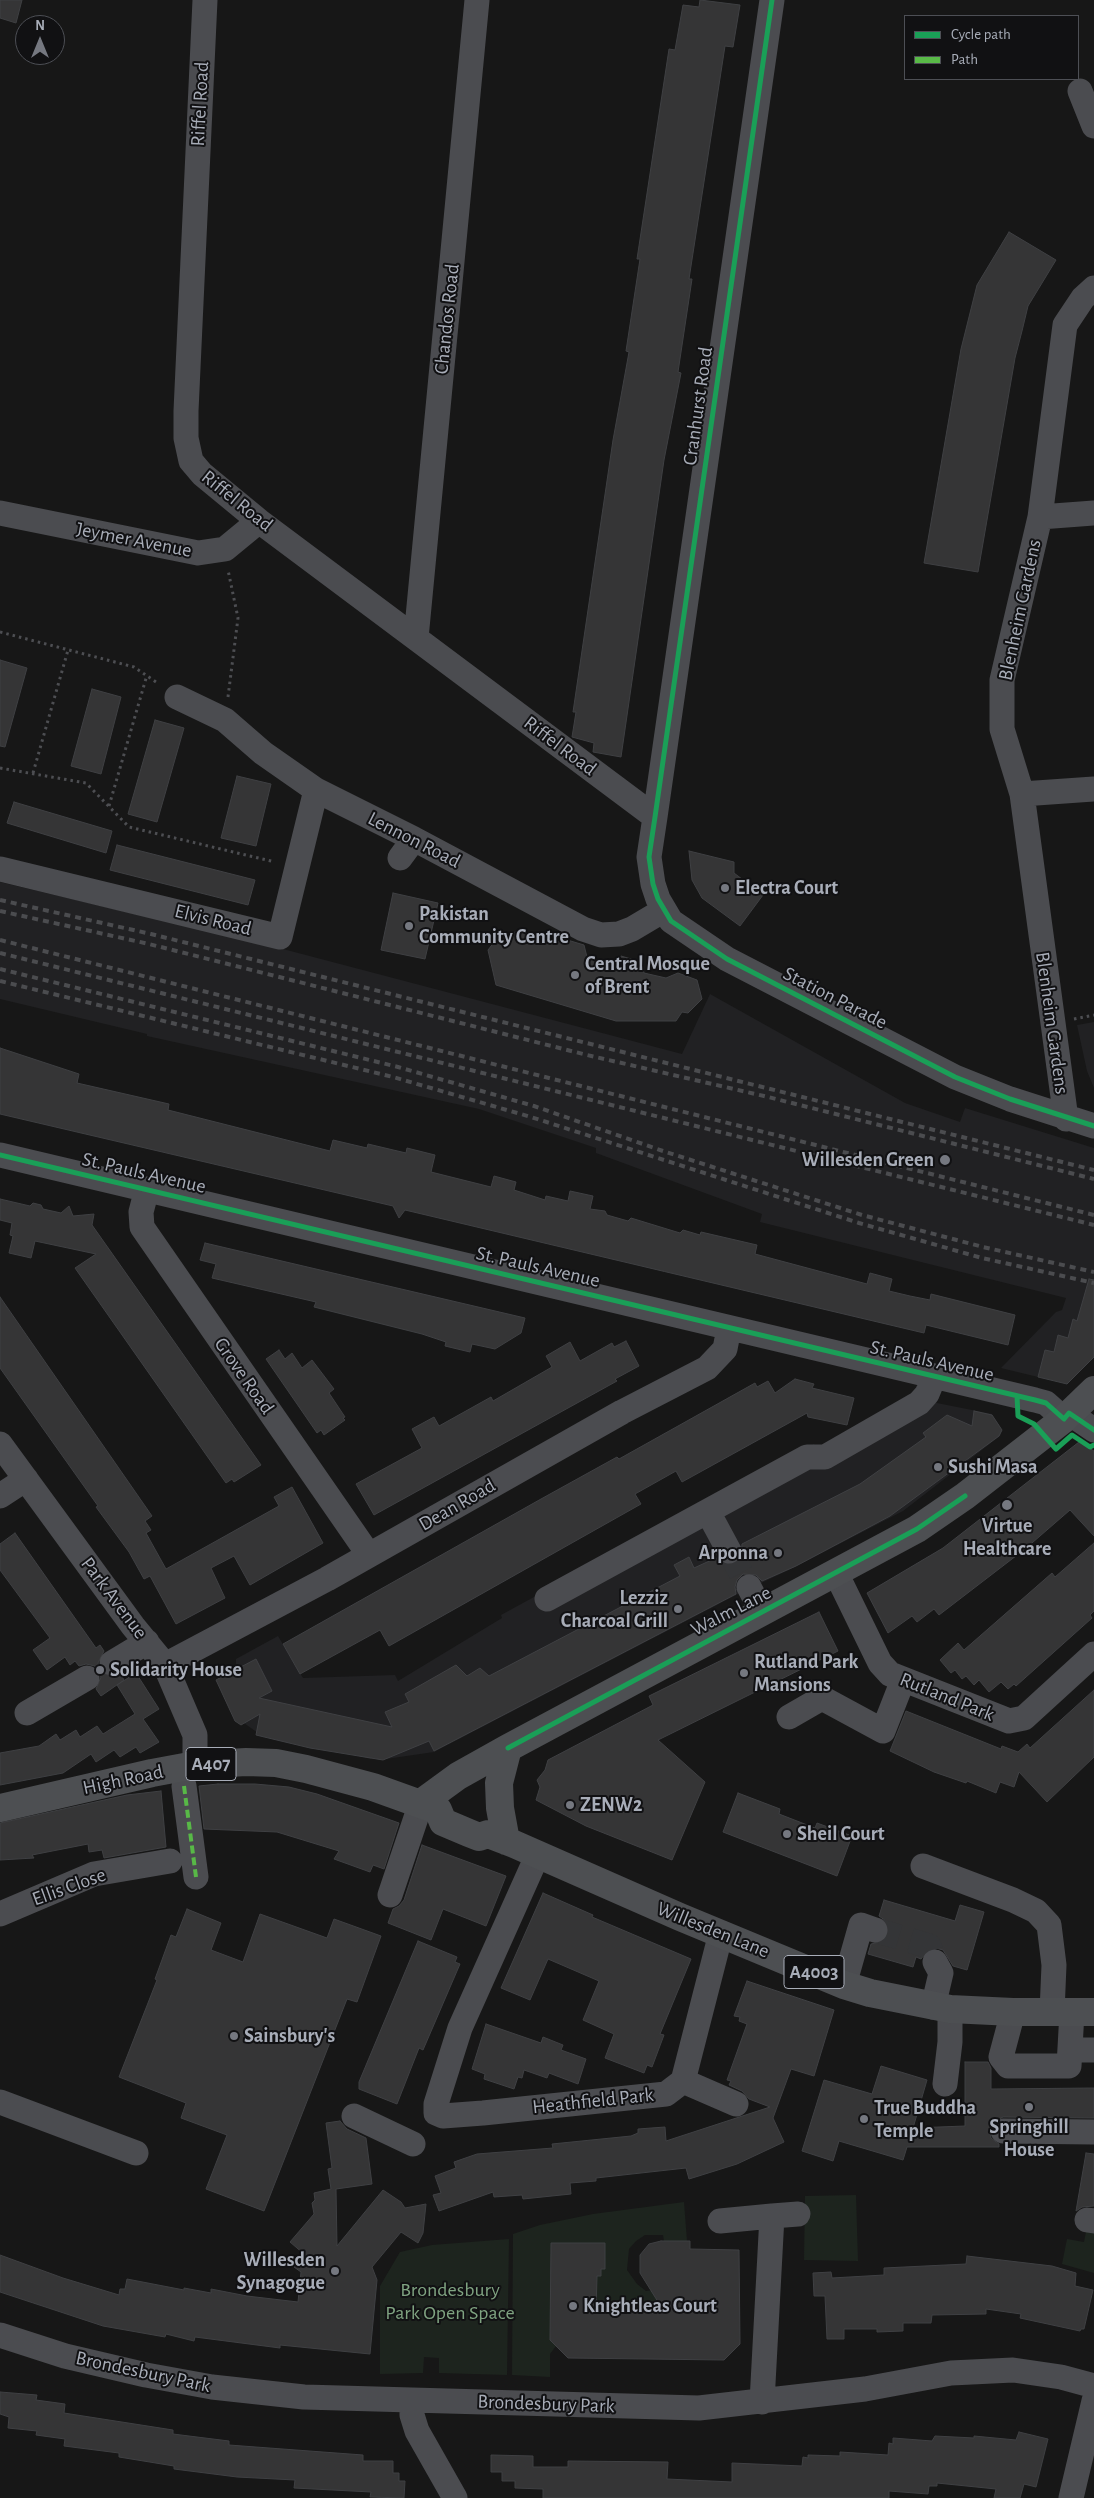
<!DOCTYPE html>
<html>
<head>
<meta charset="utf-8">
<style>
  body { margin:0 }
  #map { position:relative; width:1094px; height:2498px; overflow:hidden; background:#171717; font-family:"Alegreya Sans",sans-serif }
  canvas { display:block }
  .legend { position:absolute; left:904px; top:15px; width:175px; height:65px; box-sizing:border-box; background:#111113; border:1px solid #4d4f55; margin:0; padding:6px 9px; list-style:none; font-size:15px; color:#a8adb8 }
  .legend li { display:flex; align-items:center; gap:10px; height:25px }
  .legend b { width:25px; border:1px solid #4d4f55 }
  .north { position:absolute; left:15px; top:15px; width:50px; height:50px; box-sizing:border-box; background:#111113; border:1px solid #4d4f55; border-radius:50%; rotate:0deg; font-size:14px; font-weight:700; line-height:20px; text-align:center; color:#a8adb8 }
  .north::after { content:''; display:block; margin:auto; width:18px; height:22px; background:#757880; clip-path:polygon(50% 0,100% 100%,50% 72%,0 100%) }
</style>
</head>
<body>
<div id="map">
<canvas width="1094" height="2498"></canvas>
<ul class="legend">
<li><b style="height:6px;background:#1a9f57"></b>Cycle path</li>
<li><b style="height:6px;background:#58b947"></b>Path</li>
</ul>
<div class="north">N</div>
</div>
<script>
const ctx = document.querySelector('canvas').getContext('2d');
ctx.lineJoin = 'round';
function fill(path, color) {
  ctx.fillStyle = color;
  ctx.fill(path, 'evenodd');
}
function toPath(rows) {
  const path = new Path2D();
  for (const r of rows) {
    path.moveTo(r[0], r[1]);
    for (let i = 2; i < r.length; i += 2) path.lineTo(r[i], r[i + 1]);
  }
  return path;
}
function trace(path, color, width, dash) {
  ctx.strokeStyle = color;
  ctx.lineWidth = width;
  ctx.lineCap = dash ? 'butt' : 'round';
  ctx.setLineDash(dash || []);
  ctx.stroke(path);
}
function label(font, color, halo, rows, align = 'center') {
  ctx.font = font + ' "Alegreya Sans",sans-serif';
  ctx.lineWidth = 4;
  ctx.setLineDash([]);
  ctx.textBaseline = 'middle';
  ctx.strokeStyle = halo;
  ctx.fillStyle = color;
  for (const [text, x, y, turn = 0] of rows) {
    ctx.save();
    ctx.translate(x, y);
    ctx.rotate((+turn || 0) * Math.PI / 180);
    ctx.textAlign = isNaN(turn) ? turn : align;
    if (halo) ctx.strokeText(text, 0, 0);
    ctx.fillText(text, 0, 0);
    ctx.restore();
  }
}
fill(toPath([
  [0,882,283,949,682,1054,710,994,905,1103,960,1122,965,1108,1094,1148,1094,1357,1067,1384,1001,1368,1056,1312,1062,1310,1066,1298,760,1222,762,1214,596,1153,596,1148,479,1109,147,1036,147,1034,0,999],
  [1094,1022,1094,1088,1087,1071,1077,1025],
  [912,1398,992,1414,1002,1430,1000,1436,903,1511,793,1568,742,1592,434,1752,379,1760,372,1756,371,1759,258,1733,241,1721,232,1669,236,1664,236,1659,278,1636,303,1678,395,1675,398,1681,502,1618,501,1615,814,1444,819,1451]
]), '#212123');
fill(toPath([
  [856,2195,858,2261,804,2260,805,2196],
  [684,2202,687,2241,664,2241,663,2235,645,2235,636,2241,629,2249,627,2270,637,2284,646,2291,661,2289,701,2314,596,2312,597,2276,601,2269,605,2269,605,2244,551,2243,550,2340,556,2346,550,2354,550,2377,512,2375,513,2234,540,2225,593,2214],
  [1087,2227,1094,2228,1094,2273,1062,2264,1067,2239,1084,2242],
  [509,2239,507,2375,439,2373,439,2358,424,2357,423,2373,380,2374,380,2286,400,2252,432,2245]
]), '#1d241e');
const building = toPath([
  [0,0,22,0,16,23,0,18,0,0],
  [700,0,740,5,733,47,725,46,689,279,692,279,678,372,681,373,664,460,621,757,593,752,594,743,572,737,576,712,573,712,613,440,629,352,626,351,640,259,637,259,669,49,675,50,683,5,699,7,700,0],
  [1009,232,1056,260,1028,306,1022,331,1015,358,978,572,924,563,961,349,977,285,1009,232],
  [0,660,27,668,5,747,0,746,0,660],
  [92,689,121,697,101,774,71,766,92,689],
  [155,720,184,728,157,822,128,814,155,720],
  [237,776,271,784,256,846,221,838,237,776],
  [14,802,112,831,106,853,7,823,14,802],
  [117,845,255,880,248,905,110,870,117,845],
  [689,851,734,862,734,873,763,895,740,926,702,898,692,880,689,851],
  [393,893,438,903,425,959,381,950,393,893],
  [519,931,554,943,564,939,584,945,587,957,612,964,621,956,641,962,644,973,666,978,678,973,697,980,702,999,688,1013,682,1012,676,1021,616,1021,496,985,488,950,498,937,519,931],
  [0,1048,79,1074,77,1083,169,1104,168,1110,330,1151,333,1140,367,1148,368,1144,406,1153,407,1148,435,1155,431,1172,491,1187,494,1176,516,1182,514,1190,545,1200,546,1196,568,1201,570,1191,593,1196,590,1209,605,1211,607,1215,628,1221,631,1218,680,1233,683,1230,700,1235,701,1232,757,1245,755,1254,867,1284,870,1273,892,1279,889,1291,910,1296,930,1300,931,1294,1015,1315,1008,1345,926,1325,924,1333,405,1210,399,1218,393,1206,0,1114,0,1048],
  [0,1199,30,1206,33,1203,41,1205,43,1209,61,1213,69,1206,73,1216,94,1214,92,1225,261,1465,234,1482,232,1479,226,1483,75,1268,96,1254,35,1241,31,1258,9,1253,13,1236,10,1235,12,1223,0,1220,0,1199],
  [205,1243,525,1318,521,1333,495,1349,472,1344,470,1352,445,1346,446,1342,422,1334,314,1307,316,1302,212,1278,216,1264,200,1260,205,1243],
  [1089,1279,1094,1280,1094,1357,1067,1384,1038,1377,1045,1350,1054,1352,1058,1335,1068,1338,1073,1319,1077,1321,1089,1279],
  [0,1297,152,1516,145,1521,151,1530,146,1533,166,1569,279,1506,274,1497,292,1487,323,1543,250,1585,234,1556,211,1568,225,1598,176,1624,150,1576,144,1579,129,1552,96,1507,98,1506,0,1368,0,1297],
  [626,1341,639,1366,615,1379,617,1381,374,1515,356,1484,422,1448,412,1429,434,1417,439,1426,491,1397,493,1401,552,1367,546,1356,570,1342,580,1361,612,1343,614,1347,626,1341],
  [279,1350,285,1359,292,1353,302,1368,312,1360,334,1389,329,1393,345,1417,343,1418,345,1420,324,1435,321,1430,317,1433,266,1359,279,1350],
  [795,1379,814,1384,812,1388,854,1398,847,1425,808,1417,807,1413,682,1482,676,1471,635,1494,641,1504,389,1646,380,1630,300,1674,283,1644,541,1499,617,1457,619,1459,755,1383,757,1387,768,1381,775,1393,795,1379],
  [974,1411,992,1415,1002,1430,999,1436,890,1516,796,1566,762,1581,756,1575,743,1574,737,1580,735,1587,736,1594,434,1751,429,1741,383,1760,310,1748,256,1735,260,1714,241,1725,235,1721,216,1680,256,1659,272,1691,259,1698,392,1727,385,1712,409,1702,405,1694,456,1665,467,1676,480,1668,489,1676,680,1576,674,1565,689,1557,694,1568,716,1558,722,1563,735,1564,741,1558,742,1544,860,1484,926,1437,923,1433,947,1415,972,1426,974,1411],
  [1079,1442,1094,1451,1094,1536,1070,1510,1025,1549,939,1615,934,1609,917,1622,912,1616,888,1633,867,1593,943,1548,1079,1442],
  [15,1533,96,1648,100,1645,104,1651,98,1663,100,1671,112,1677,121,1675,124,1680,101,1696,96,1689,101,1677,95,1666,86,1664,79,1666,75,1661,70,1665,65,1657,47,1670,33,1650,50,1638,0,1570,0,1544,15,1533],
  [1094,1543,1094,1611,1090,1615,1092,1618,1016,1686,1014,1684,1008,1689,1001,1682,989,1692,979,1680,974,1685,966,1676,962,1679,955,1670,951,1673,940,1660,958,1643,964,1650,1052,1573,1055,1577,1094,1543],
  [819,1612,838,1651,658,1740,705,1782,672,1860,586,1826,536,1800,540,1787,537,1780,545,1770,548,1760,653,1705,649,1696,819,1612],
  [136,1673,159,1709,143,1719,159,1742,140,1753,136,1747,120,1757,114,1750,96,1762,91,1754,63,1773,0,1785,0,1753,39,1746,56,1734,60,1740,76,1730,80,1737,97,1726,103,1734,135,1714,117,1685,136,1673],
  [1094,1690,1094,1757,1047,1802,1019,1772,1014,1787,1000,1782,996,1793,967,1781,966,1783,934,1772,890,1751,906,1711,1001,1749,1002,1746,1018,1752,1027,1744,1030,1748,1094,1690],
  [218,1784,255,1784,289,1787,317,1794,399,1823,384,1869,373,1865,370,1872,334,1859,339,1851,277,1832,204,1829,199,1786,218,1784],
  [161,1791,166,1847,104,1858,102,1850,89,1852,88,1844,32,1855,34,1858,0,1860,0,1823,127,1795,161,1791],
  [738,1793,780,1809,779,1814,815,1828,817,1823,852,1836,837,1876,723,1832,738,1793],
  [422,1845,506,1876,486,1926,443,1909,431,1940,388,1923,393,1909,399,1906,404,1900,422,1845],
  [543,1893,593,1915,592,1917,691,1959,660,2034,664,2035,652,2067,647,2065,644,2073,605,2058,614,2034,583,2020,599,1981,548,1959,530,2000,501,1988,543,1893],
  [884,1900,955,1921,960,1905,984,1912,967,1970,953,1966,943,1950,936,1948,928,1950,921,1959,916,1957,913,1967,868,1954,871,1944,884,1941,889,1934,886,1921,879,1916,884,1900],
  [187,1909,221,1923,211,1950,243,1962,260,1914,327,1938,334,1919,381,1936,357,2002,347,1999,264,2211,206,2189,227,2135,181,2118,186,2103,119,2077,157,1980,155,1979,171,1935,176,1937,187,1909],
  [418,1941,457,1957,455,1962,460,1964,423,2050,419,2048,397,2104,359,2089,359,2082,418,1941],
  [747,1981,834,2010,814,2076,791,2069,773,2118,784,2142,737,2164,689,2179,686,2168,596,2178,596,2181,570,2183,571,2194,523,2199,522,2195,494,2197,493,2192,439,2211,433,2195,441,2193,435,2176,456,2168,454,2162,477,2154,553,2148,552,2144,631,2136,638,2133,638,2129,665,2127,666,2141,770,2107,749,2099,742,2091,729,2085,731,2081,727,2080,747,2024,739,2021,740,2017,734,2016,747,1981],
  [486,2024,541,2043,543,2037,563,2045,561,2050,586,2059,578,2084,549,2073,547,2078,524,2070,522,2078,518,2077,514,2089,484,2079,485,2074,472,2069,486,2024],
  [965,2062,988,2062,991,2068,991,2089,1094,2088,1094,2118,1003,2117,991,2123,989,2130,991,2138,999,2144,999,2147,907,2147,903,2160,839,2141,833,2161,802,2151,824,2080,872,2094,881,2066,927,2080,913,2128,965,2126,965,2062],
  [340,2121,347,2129,366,2138,372,2184,336,2189,337,2246,383,2190,401,2202,405,2208,426,2204,423,2233,418,2243,401,2232,372,2267,377,2280,370,2354,280,2345,280,2348,195,2337,194,2341,166,2334,165,2337,103,2326,0,2292,0,2255,63,2278,119,2295,120,2289,125,2289,127,2279,184,2290,184,2288,211,2293,211,2289,247,2296,298,2302,301,2272,294,2267,304,2254,290,2242,314,2214,312,2203,315,2200,314,2193,331,2189,328,2169,332,2168,326,2123,340,2121],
  [1086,2153,1094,2154,1094,2206,1082,2207,1076,2211,1086,2153],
  [661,2241,690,2241,690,2249,739,2250,740,2344,724,2360,568,2358,550,2340,551,2243,605,2243,605,2269,601,2269,601,2276,597,2276,596,2312,665,2313,640,2273,640,2255,649,2244,661,2241],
  [967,2256,1052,2266,1076,2273,1075,2286,1093,2290,1084,2329,1081,2329,1080,2331,1020,2318,1021,2314,986,2309,986,2314,932,2315,931,2323,903,2323,903,2331,877,2332,877,2329,844,2329,844,2339,827,2339,825,2296,814,2296,813,2273,831,2272,832,2278,884,2275,884,2268,966,2264,967,2256],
  [0,2392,37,2395,36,2400,65,2404,64,2413,173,2430,173,2434,229,2441,229,2445,363,2455,363,2461,393,2461,393,2473,399,2473,399,2481,405,2481,404,2498,370,2497,371,2492,294,2488,295,2480,237,2477,174,2469,174,2466,119,2457,119,2453,64,2446,65,2439,36,2435,37,2431,8,2428,9,2417,0,2414,0,2392],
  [1019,2432,1048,2439,1036,2487,1024,2484,1020,2498,994,2498,996,2489,937,2483,937,2486,929,2486,928,2494,889,2491,889,2498,543,2498,543,2489,515,2488,515,2481,502,2481,502,2472,491,2472,491,2455,533,2456,533,2467,568,2467,568,2461,668,2462,667,2479,732,2482,732,2463,802,2466,803,2457,808,2458,808,2455,840,2456,840,2452,888,2455,889,2443,893,2444,893,2438,932,2441,935,2436,974,2438,974,2436,1016,2440,1019,2432]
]);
fill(building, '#353536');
trace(building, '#3f4043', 1);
trace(toPath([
  [729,1551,749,1587],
  [875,1930,929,1946,935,1962]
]), '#343537', 25, [25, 12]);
trace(toPath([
  [0,632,134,667,159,684],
  [228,697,238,618,228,570],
  [0,768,86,783,129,827,275,862],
  [33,773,68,650],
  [109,806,147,675],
  [1074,1019,1094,1015]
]), '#4d4e52', 3, [2.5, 4]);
trace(toPath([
  [205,0,186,411,186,438,191,461,202,474,259,521,655,817],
  [772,0,655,817,649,857,653,884,658,899,671,921,727,959,955,1077,1010,1099,1094,1126],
  [1080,91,1094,126],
  [0,513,198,553,225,549,259,521],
  [1040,517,1094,513],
  [416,638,477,0],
  [177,697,225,720,263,753,316,790,414,839,583,929,601,935,619,934,632,929,664,910],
  [1022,794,1094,789],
  [400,858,414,839],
  [0,869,280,937,316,790],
  [1066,1119,1022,794,1002,729,1002,680,1040,517,1065,325,1083,298,1094,288],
  [0,1155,1035,1400,1046,1403,1064,1419],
  [147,1189,141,1212,142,1227,369,1555],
  [1069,1413,1094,1430],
  [0,1444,133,1626,165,1665,195,1735,195,1765],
  [0,1496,26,1479],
  [708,1512,729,1551],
  [836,1573,880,1663,890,1674,1009,1721,1024,1718,1094,1654],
  [749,1587,762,1612],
  [547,1599,807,1457,825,1457,919,1403,927,1394,934,1377],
  [112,1663,147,1642],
  [165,1665,327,1579,622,1412,707,1368,725,1349,729,1328],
  [27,1713,87,1678],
  [789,1717,822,1698,883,1731,903,1680],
  [184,1786,196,1877],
  [538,1854,460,2028,436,2104,436,2113,443,2116,483,2113,666,2094,683,2081,721,1933],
  [923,1866,1013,1900,1036,1911,1049,1925,1054,1965,1052,2012],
  [390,1895,421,1803],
  [0,1914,94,1874,170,1861],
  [844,1985,861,1925,875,1930],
  [933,2007,941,1973,935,1962],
  [1013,2012,1001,2057,1008,2066,1069,2066,1072,2012],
  [1070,2050,1094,2050],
  [683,2081,736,2104],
  [945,2084,950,2042,950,2009],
  [0,2102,136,2153],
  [354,2116,413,2144],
  [1003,2131,1094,2132],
  [772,2216,798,2214],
  [1087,2220,1094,2221],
  [720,2221,772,2216,762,2402],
  [0,2335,65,2356,146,2375,212,2387,304,2397,699,2408,865,2389,951,2373,1013,2370,1061,2377,1094,2386],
  [412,2400,412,2415,417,2431,455,2498],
  [1071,2498,1094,2401]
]), '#4b4c50', 25);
trace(toPath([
  [421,1803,458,1776,508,1748,917,1529,965,1496,1064,1419,1094,1390],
  [0,1808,152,1773,195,1765,246,1762,276,1763,306,1769,373,1787,437,1810],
  [438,1810,443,1822,469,1833,479,1837,488,1834,514,1844,680,1917,844,1985,870,1993,950,2009,1013,2012,1094,2012],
  [506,1841,500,1808,499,1783,508,1748]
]), '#4d4f52', 28);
trace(toPath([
  [0,900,151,934,1094,1170],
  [0,911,149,944,587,1055,764,1096,1094,1179],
  [0,940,1094,1215],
  [0,953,1094,1225],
  [0,969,398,1067,534,1106,663,1151,862,1215,983,1247,1094,1272],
  [0,981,393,1077,531,1117,859,1223,982,1258,1094,1283]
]), '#4b4c4f', 4, [6, 5]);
trace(toPath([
  [184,1786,196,1877]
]), '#58b947', 4, [8, 4]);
trace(toPath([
  [772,0,655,817,649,857,653,884,658,899,671,921,727,959,955,1077,1010,1099,1094,1126],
  [0,1155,1035,1400,1046,1403,1064,1419,1069,1413,1094,1430],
  [1017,1396,1018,1416,1034,1424,1056,1449,1072,1435,1090,1447,1094,1445],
  [508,1748,917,1529,965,1496]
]), '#1a9f57', 5);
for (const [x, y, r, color] of [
  [725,888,5,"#757880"],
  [409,926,5,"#757880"],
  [575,975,5,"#757880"],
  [945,1160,6,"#757880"],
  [938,1467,5,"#757880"],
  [1007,1505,6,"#757880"],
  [778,1553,5,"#757880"],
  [678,1609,5,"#757880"],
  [100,1670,5,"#757880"],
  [744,1673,5,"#757880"],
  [570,1805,5,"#757880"],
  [787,1834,5,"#757880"],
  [234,2036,5,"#757880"],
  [1029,2107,5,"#757880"],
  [864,2119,5,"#757880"],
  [335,2271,5,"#757880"],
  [573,2306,5,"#757880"]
]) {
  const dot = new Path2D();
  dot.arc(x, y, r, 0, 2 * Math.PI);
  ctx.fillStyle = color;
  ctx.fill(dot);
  trace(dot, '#111113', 2);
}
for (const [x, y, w] of [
  [211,1764,50],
  [814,1972,60]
]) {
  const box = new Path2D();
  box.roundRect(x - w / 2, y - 16.5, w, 33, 4);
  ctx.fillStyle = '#111113';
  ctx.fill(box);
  trace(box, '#a8adb8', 1);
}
label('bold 19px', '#a8adb8', null, [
  ["A407",211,1764],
  ["A4003",814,1972]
]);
label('20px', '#a8adb8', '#111113', [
  ["Riffel Road",200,104,-87],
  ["Chandos Road",447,319,-84],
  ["Cranhurst Road",698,406,-82],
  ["Riffel Road",237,501,39],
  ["Jeymer Avenue",134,540,11],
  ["Blenheim Gardens",1020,610,-78],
  ["Riffel Road",560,746,37],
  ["Lennon Road",414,840,27],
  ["Elvis Road",213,920,14],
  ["Station Parade",835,998,27],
  ["Blenheim Gardens",1052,1023,82],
  ["St. Pauls Avenue",144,1173,13],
  ["St. Pauls Avenue",538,1267,13],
  ["St. Pauls Avenue",932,1361,13],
  ["Grove Road",244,1376,55],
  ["Dean Road",457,1505,-30],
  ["Park Avenue",114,1598,53],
  ["Walm Lane",731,1611,-27],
  ["Rutland Park",947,1697,22],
  ["High Road",123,1780,-12],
  ["Ellis Close",69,1887,-20],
  ["Willesden Lane",713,1930,22],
  ["Heathfield Park",593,2101,-6],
  ["Brondesbury Park",143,2372,12],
  ["Brondesbury Park",546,2404,2]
]);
label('bold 20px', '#a8adb8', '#111113', [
  ["Electra Court",735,888],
  ["Pakistan",419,914],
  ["Community Centre",419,937],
  ["Central Mosque",585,964],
  ["of Brent",585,987],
  ["Willesden Green",934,1160,"right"],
  ["Sushi Masa",948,1467],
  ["Virtue",1007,1526,"center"],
  ["Healthcare",1007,1549,"center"],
  ["Arponna",768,1553,"right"],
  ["Lezziz",668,1598,"right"],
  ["Charcoal Grill",668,1621,"right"],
  ["Rutland Park",754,1662],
  ["Mansions",754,1685],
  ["Solidarity House",110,1670],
  ["ZENW2",580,1805],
  ["Sheil Court",797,1834],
  ["Sainsbury's",244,2036],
  ["True Buddha",874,2108],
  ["Temple",874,2131],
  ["Springhill",1029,2127,"center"],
  ["House",1029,2150,"center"],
  ["Willesden",325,2260,"right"],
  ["Synagogue",325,2283,"right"],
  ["Knightleas Court",583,2306]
], 'left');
label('20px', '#7fa381', '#111113', [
  ["Brondesbury",450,2290],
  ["Park Open Space",450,2313]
]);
</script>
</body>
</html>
